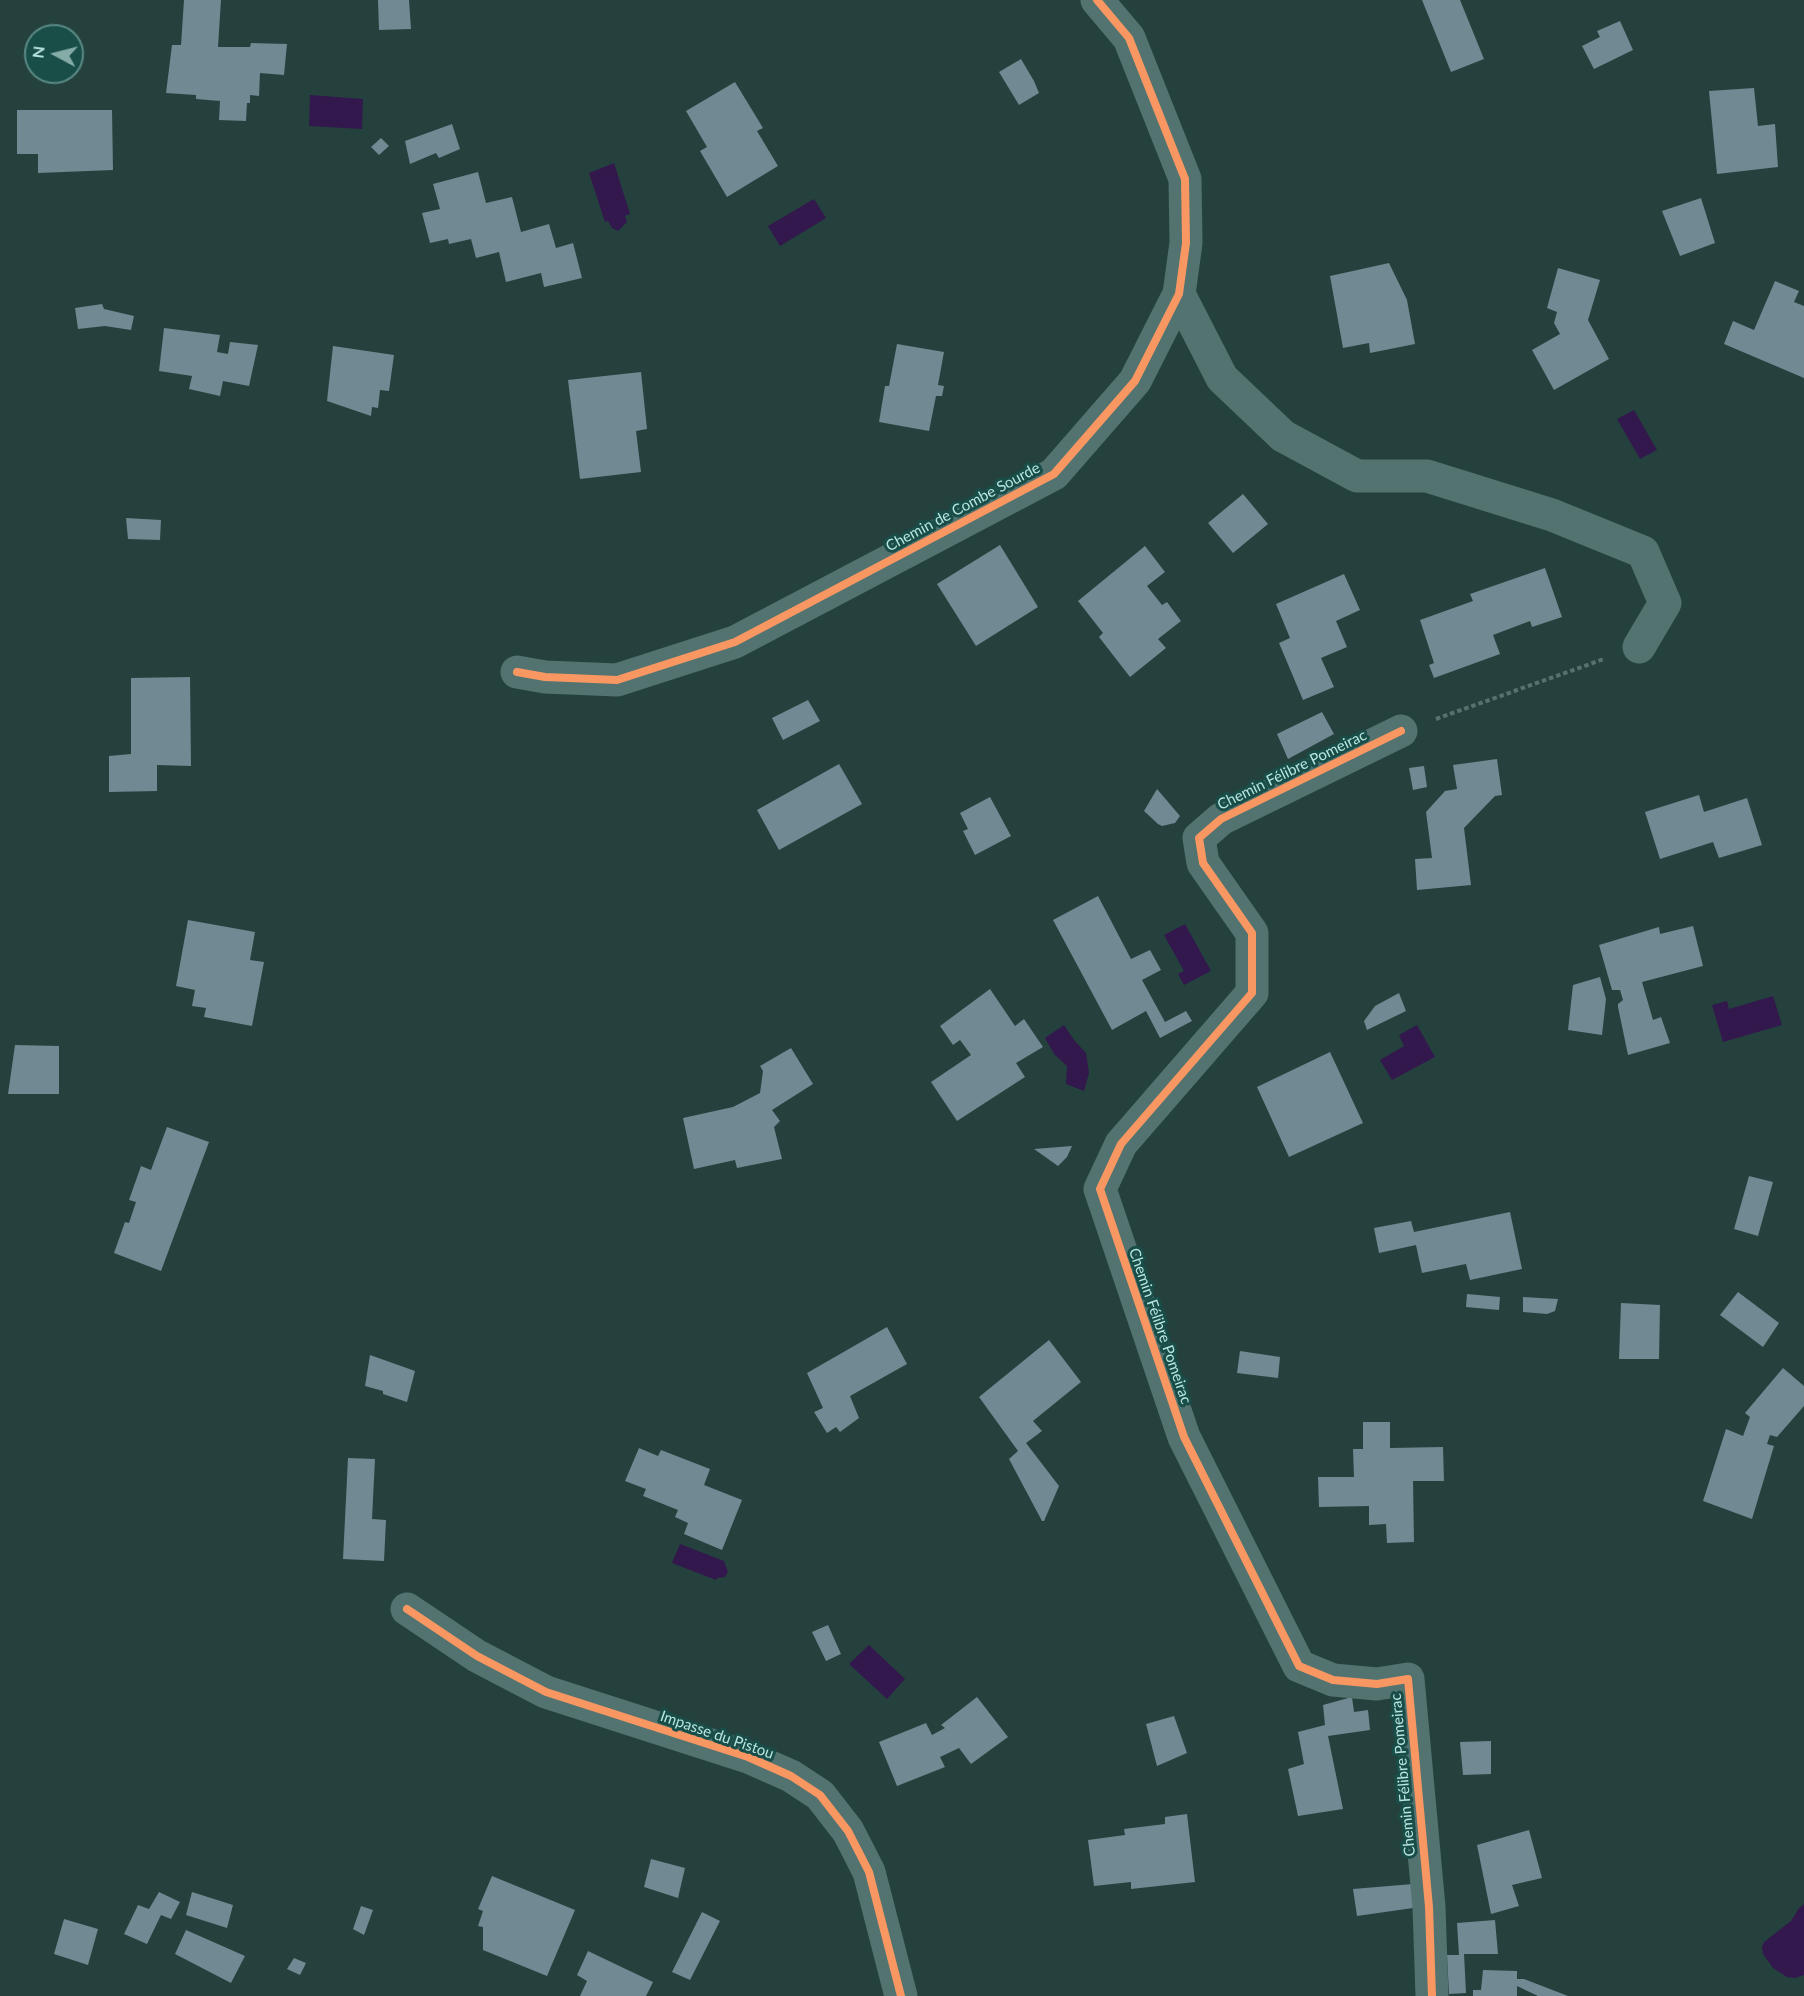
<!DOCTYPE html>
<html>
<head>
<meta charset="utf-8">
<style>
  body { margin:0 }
  #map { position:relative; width:1804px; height:1996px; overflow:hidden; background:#25413e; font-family:Lato,sans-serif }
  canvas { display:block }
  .north { position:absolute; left:24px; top:24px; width:60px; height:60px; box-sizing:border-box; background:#194d48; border:2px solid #598a84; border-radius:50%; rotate:277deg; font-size:16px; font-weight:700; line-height:24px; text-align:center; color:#b9e5df }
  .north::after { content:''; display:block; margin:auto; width:21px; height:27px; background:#85aca7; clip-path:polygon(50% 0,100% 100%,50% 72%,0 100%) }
</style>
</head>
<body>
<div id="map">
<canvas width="1804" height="1996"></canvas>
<div class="north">N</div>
</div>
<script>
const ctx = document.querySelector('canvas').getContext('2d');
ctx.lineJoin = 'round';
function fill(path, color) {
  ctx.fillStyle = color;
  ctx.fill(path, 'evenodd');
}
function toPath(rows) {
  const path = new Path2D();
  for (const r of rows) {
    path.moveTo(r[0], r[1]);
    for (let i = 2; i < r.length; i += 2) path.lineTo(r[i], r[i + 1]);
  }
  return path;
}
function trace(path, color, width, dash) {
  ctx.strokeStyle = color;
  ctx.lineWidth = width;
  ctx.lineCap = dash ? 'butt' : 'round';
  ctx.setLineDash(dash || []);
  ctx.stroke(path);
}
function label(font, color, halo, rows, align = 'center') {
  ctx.font = font + ' Lato,sans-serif';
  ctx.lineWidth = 6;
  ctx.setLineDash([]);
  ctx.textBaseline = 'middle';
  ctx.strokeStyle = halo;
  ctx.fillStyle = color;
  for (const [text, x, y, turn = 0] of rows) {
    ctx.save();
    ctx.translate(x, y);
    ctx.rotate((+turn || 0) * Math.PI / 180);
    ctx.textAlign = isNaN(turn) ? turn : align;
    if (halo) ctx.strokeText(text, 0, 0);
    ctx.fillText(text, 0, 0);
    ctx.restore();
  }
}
fill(toPath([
  [310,95,363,99,362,129,309,126],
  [614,163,630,214,625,216,627,222,618,231,612,228,608,221,605,222,589,173],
  [814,199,826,218,780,246,768,226],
  [1634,410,1657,450,1640,459,1617,419],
  [1185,924,1211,971,1184,985,1178,974,1184,971,1164,935],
  [1773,996,1782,1025,1723,1042,1712,1005,1727,1001,1729,1009],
  [1064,1025,1074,1040,1086,1053,1089,1073,1084,1091,1066,1084,1067,1066,1054,1054,1045,1038],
  [1417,1025,1435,1057,1392,1080,1380,1060,1404,1046,1399,1035],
  [680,1544,724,1561,728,1572,725,1577,717,1578,716,1580,672,1563],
  [869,1645,905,1679,887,1699,849,1664],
  [1804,1904,1804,1975,1795,1978,1787,1977,1773,1968,1763,1954,1762,1947,1764,1942,1791,1921,1799,1908]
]), '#32184d');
fill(toPath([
  [184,0,221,0,218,47,250,47,251,43,287,44,284,75,260,73,259,96,250,95,250,103,247,103,246,121,219,120,220,101,196,99,196,95,166,93,172,45,181,45],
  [378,0,409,0,411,29,379,30],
  [1422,0,1460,0,1484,59,1451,72],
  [1620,21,1633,50,1594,69,1582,46,1600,37,1597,31],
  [1021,59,1034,81,1039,93,1019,105,999,72],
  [735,82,763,128,757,131,778,166,727,197,700,151,707,147,686,111],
  [1754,88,1758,126,1775,124,1778,167,1717,174,1709,91],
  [17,110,112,110,113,170,38,173,38,154,17,154],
  [452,124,460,149,439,158,436,153,410,164,405,141],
  [381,138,389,146,379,155,371,147],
  [478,172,486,203,512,197,521,232,549,224,556,248,573,243,582,278,544,287,541,273,506,282,499,252,476,258,471,239,449,244,448,239,430,243,422,213,440,209,433,184],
  [1701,198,1715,243,1680,256,1662,211],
  [1389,263,1407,300,1415,344,1370,353,1369,343,1343,348,1330,276],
  [1558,268,1600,280,1588,320,1609,359,1554,390,1532,350,1560,334,1554,323,1557,312,1547,308],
  [1775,281,1799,291,1794,302,1804,306,1804,378,1724,344,1733,321,1754,330],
  [102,304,104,309,134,316,131,330,105,326,78,329,75,308],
  [164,328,220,335,217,352,228,354,230,342,258,345,249,386,223,381,220,396,189,389,192,376,159,371],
  [897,344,944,352,938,385,944,386,942,396,936,396,929,431,879,422,885,386,889,386],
  [333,346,394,355,389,391,380,390,378,408,372,407,371,416,327,401],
  [641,372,647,429,636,431,641,472,580,479,568,380],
  [1243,494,1268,524,1233,553,1208,523],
  [126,518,161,520,160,540,128,539],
  [1000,545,1038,607,976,646,937,584],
  [1145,546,1165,572,1147,586,1162,605,1167,602,1181,621,1158,639,1166,648,1130,677,1099,637,1103,633,1078,601],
  [1545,568,1562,617,1532,627,1530,621,1493,635,1500,654,1434,678,1429,665,1434,663,1420,620,1473,601,1470,594],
  [1344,574,1360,610,1336,621,1347,647,1321,658,1334,687,1303,700,1279,643,1290,638,1276,604],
  [190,677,191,766,157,765,157,791,109,792,109,756,131,754,131,678],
  [808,700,820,721,783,740,772,718],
  [1322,712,1334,734,1288,759,1277,734],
  [1497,759,1502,795,1495,796,1464,828,1471,885,1417,890,1415,859,1432,858,1426,812,1445,791,1457,789,1453,765],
  [839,764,862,804,779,850,757,810],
  [1424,766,1427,787,1413,790,1409,768],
  [1157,789,1180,816,1175,823,1162,826,1158,824,1144,811],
  [1699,795,1704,812,1747,798,1762,845,1719,858,1713,842,1660,859,1645,812],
  [990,797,1011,836,975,855,963,831,968,829,960,813],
  [1098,896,1131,959,1150,950,1161,970,1142,980,1165,1022,1186,1011,1192,1021,1160,1038,1146,1011,1112,1030,1053,920],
  [188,920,255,932,250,960,264,962,252,1026,204,1017,206,1008,192,1006,195,990,176,986],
  [1693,926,1703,966,1642,982,1653,1020,1661,1017,1670,1043,1628,1055,1618,1007,1618,1004,1623,1000,1620,990,1612,990,1599,945,1659,927,1660,934],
  [1600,977,1606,999,1602,1035,1568,1030,1573,985],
  [990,989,1015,1026,1024,1019,1043,1047,1016,1063,1025,1077,957,1121,931,1082,971,1055,960,1040,953,1045,940,1026],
  [1399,993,1406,1011,1367,1030,1364,1021,1375,1006],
  [15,1045,59,1046,59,1094,8,1094],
  [791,1048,813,1084,772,1110,780,1121,774,1127,782,1159,737,1168,735,1160,694,1169,683,1118,733,1107,760,1093,763,1071,760,1066],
  [1330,1052,1363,1123,1289,1157,1257,1087],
  [167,1127,209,1142,161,1271,114,1253,125,1222,129,1223,136,1202,129,1200,141,1166,151,1170],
  [1072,1146,1067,1157,1058,1166,1034,1149],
  [1749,1176,1773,1182,1758,1236,1734,1229],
  [1510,1212,1522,1269,1470,1280,1466,1264,1422,1273,1416,1245,1379,1253,1374,1228,1411,1221,1414,1232],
  [1738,1292,1779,1323,1763,1347,1720,1315],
  [1467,1294,1500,1297,1499,1310,1466,1307],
  [1523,1297,1558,1299,1555,1311,1547,1314,1523,1312],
  [1621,1303,1660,1305,1659,1359,1619,1359],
  [887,1327,907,1364,850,1396,859,1418,840,1432,836,1427,827,1433,814,1412,823,1408,807,1373],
  [1049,1340,1081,1382,1033,1421,1042,1431,1026,1443,1059,1486,1044,1521,1042,1521,1009,1459,1018,1451,979,1397],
  [1240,1351,1280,1357,1278,1378,1237,1373],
  [370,1355,415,1371,407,1402,383,1394,383,1391,365,1386],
  [1783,1368,1804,1386,1804,1406,1777,1437,1770,1435,1767,1444,1774,1446,1752,1519,1703,1501,1726,1429,1743,1436,1750,1417,1745,1413],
  [1363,1422,1390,1422,1390,1448,1443,1447,1444,1481,1413,1481,1414,1542,1387,1543,1386,1524,1369,1525,1369,1506,1319,1507,1318,1477,1354,1477,1353,1449,1363,1449],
  [639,1448,658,1456,661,1450,710,1469,704,1485,742,1500,722,1550,684,1534,688,1523,675,1517,678,1510,643,1496,646,1489,625,1481],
  [348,1458,375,1459,372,1519,386,1520,384,1561,343,1559],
  [828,1625,841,1654,826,1661,812,1632],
  [977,1697,1008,1737,971,1764,959,1748,940,1757,945,1767,897,1786,879,1742,926,1723,932,1735,945,1728,941,1725],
  [1352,1697,1354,1712,1368,1710,1370,1730,1328,1736,1343,1809,1298,1816,1288,1769,1304,1764,1298,1732,1325,1725,1323,1705],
  [1174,1716,1187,1753,1157,1766,1146,1724],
  [1491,1741,1491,1774,1463,1775,1460,1742],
  [1187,1814,1195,1882,1131,1889,1131,1882,1094,1886,1088,1840,1125,1835,1124,1829,1165,1824,1165,1817],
  [1529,1830,1542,1878,1512,1885,1519,1906,1491,1914,1477,1845],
  [651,1859,685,1868,678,1898,644,1887],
  [492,1876,575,1910,547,1976,483,1950,483,1927,478,1926,483,1911,478,1909],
  [1413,1884,1413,1908,1357,1916,1353,1889],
  [159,1892,180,1902,171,1919,161,1915,147,1944,124,1934,138,1905,149,1909],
  [192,1892,233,1905,227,1928,186,1915],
  [361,1906,373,1910,364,1935,353,1929],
  [702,1912,720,1921,690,1980,672,1972],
  [64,1919,98,1929,88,1965,54,1954],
  [1495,1920,1498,1954,1464,1954,1466,1993,1449,1994,1447,1955,1459,1955,1457,1923],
  [186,1930,245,1956,231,1983,175,1954],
  [588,1951,653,1982,646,1996,580,1996,587,1981,577,1975],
  [294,1958,306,1963,300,1975,287,1969],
  [1483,1970,1517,1971,1517,1979,1524,1979,1568,1996,1538,1996,1517,1986,1517,1996,1473,1996,1473,1990,1481,1990]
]), '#708992');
trace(toPath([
  [1436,719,1604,659]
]), '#56726f', 4, [4.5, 3]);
trace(toPath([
  [1179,294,1222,378,1283,436,1357,476,1427,476,1552,515,1643,552,1665,603,1639,647],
  [517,672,545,677,617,680,735,642,1054,474,1135,381,1179,294,1186,243,1185,179,1129,38,1097,0],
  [1401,731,1221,819,1199,838,1203,863,1252,933,1252,993,1121,1144,1100,1189,1184,1437,1299,1666,1333,1680,1377,1684,1408,1679,1429,1907,1432,1996],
  [407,1609,477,1656,546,1692,748,1757,791,1776,820,1795,848,1831,869,1872,901,1996]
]), '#527370', 33);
trace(toPath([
  [517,672,545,677,617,680,735,642,1054,474,1135,381,1179,294,1186,243,1185,179,1129,38,1097,0],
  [1401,731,1221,819,1199,838,1203,863,1252,933,1252,993,1121,1144,1100,1189,1184,1437,1299,1666,1333,1680,1377,1684,1408,1679,1429,1907,1432,1996],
  [407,1609,477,1656,546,1692,748,1757,791,1776,820,1795,848,1831,869,1872,901,1996]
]), '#f99763', 8);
label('15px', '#b9e5df', '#194d48', [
  ["Chemin de Combe Sourde",963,507,-28],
  ["Chemin Félibre Pomeirac",1292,770,-26],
  ["Chemin Félibre Pomeirac",1160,1326,71],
  ["Impasse du Pistou",717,1735,19],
  ["Chemin Félibre Pomeirac",1403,1775,-95]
]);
</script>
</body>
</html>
